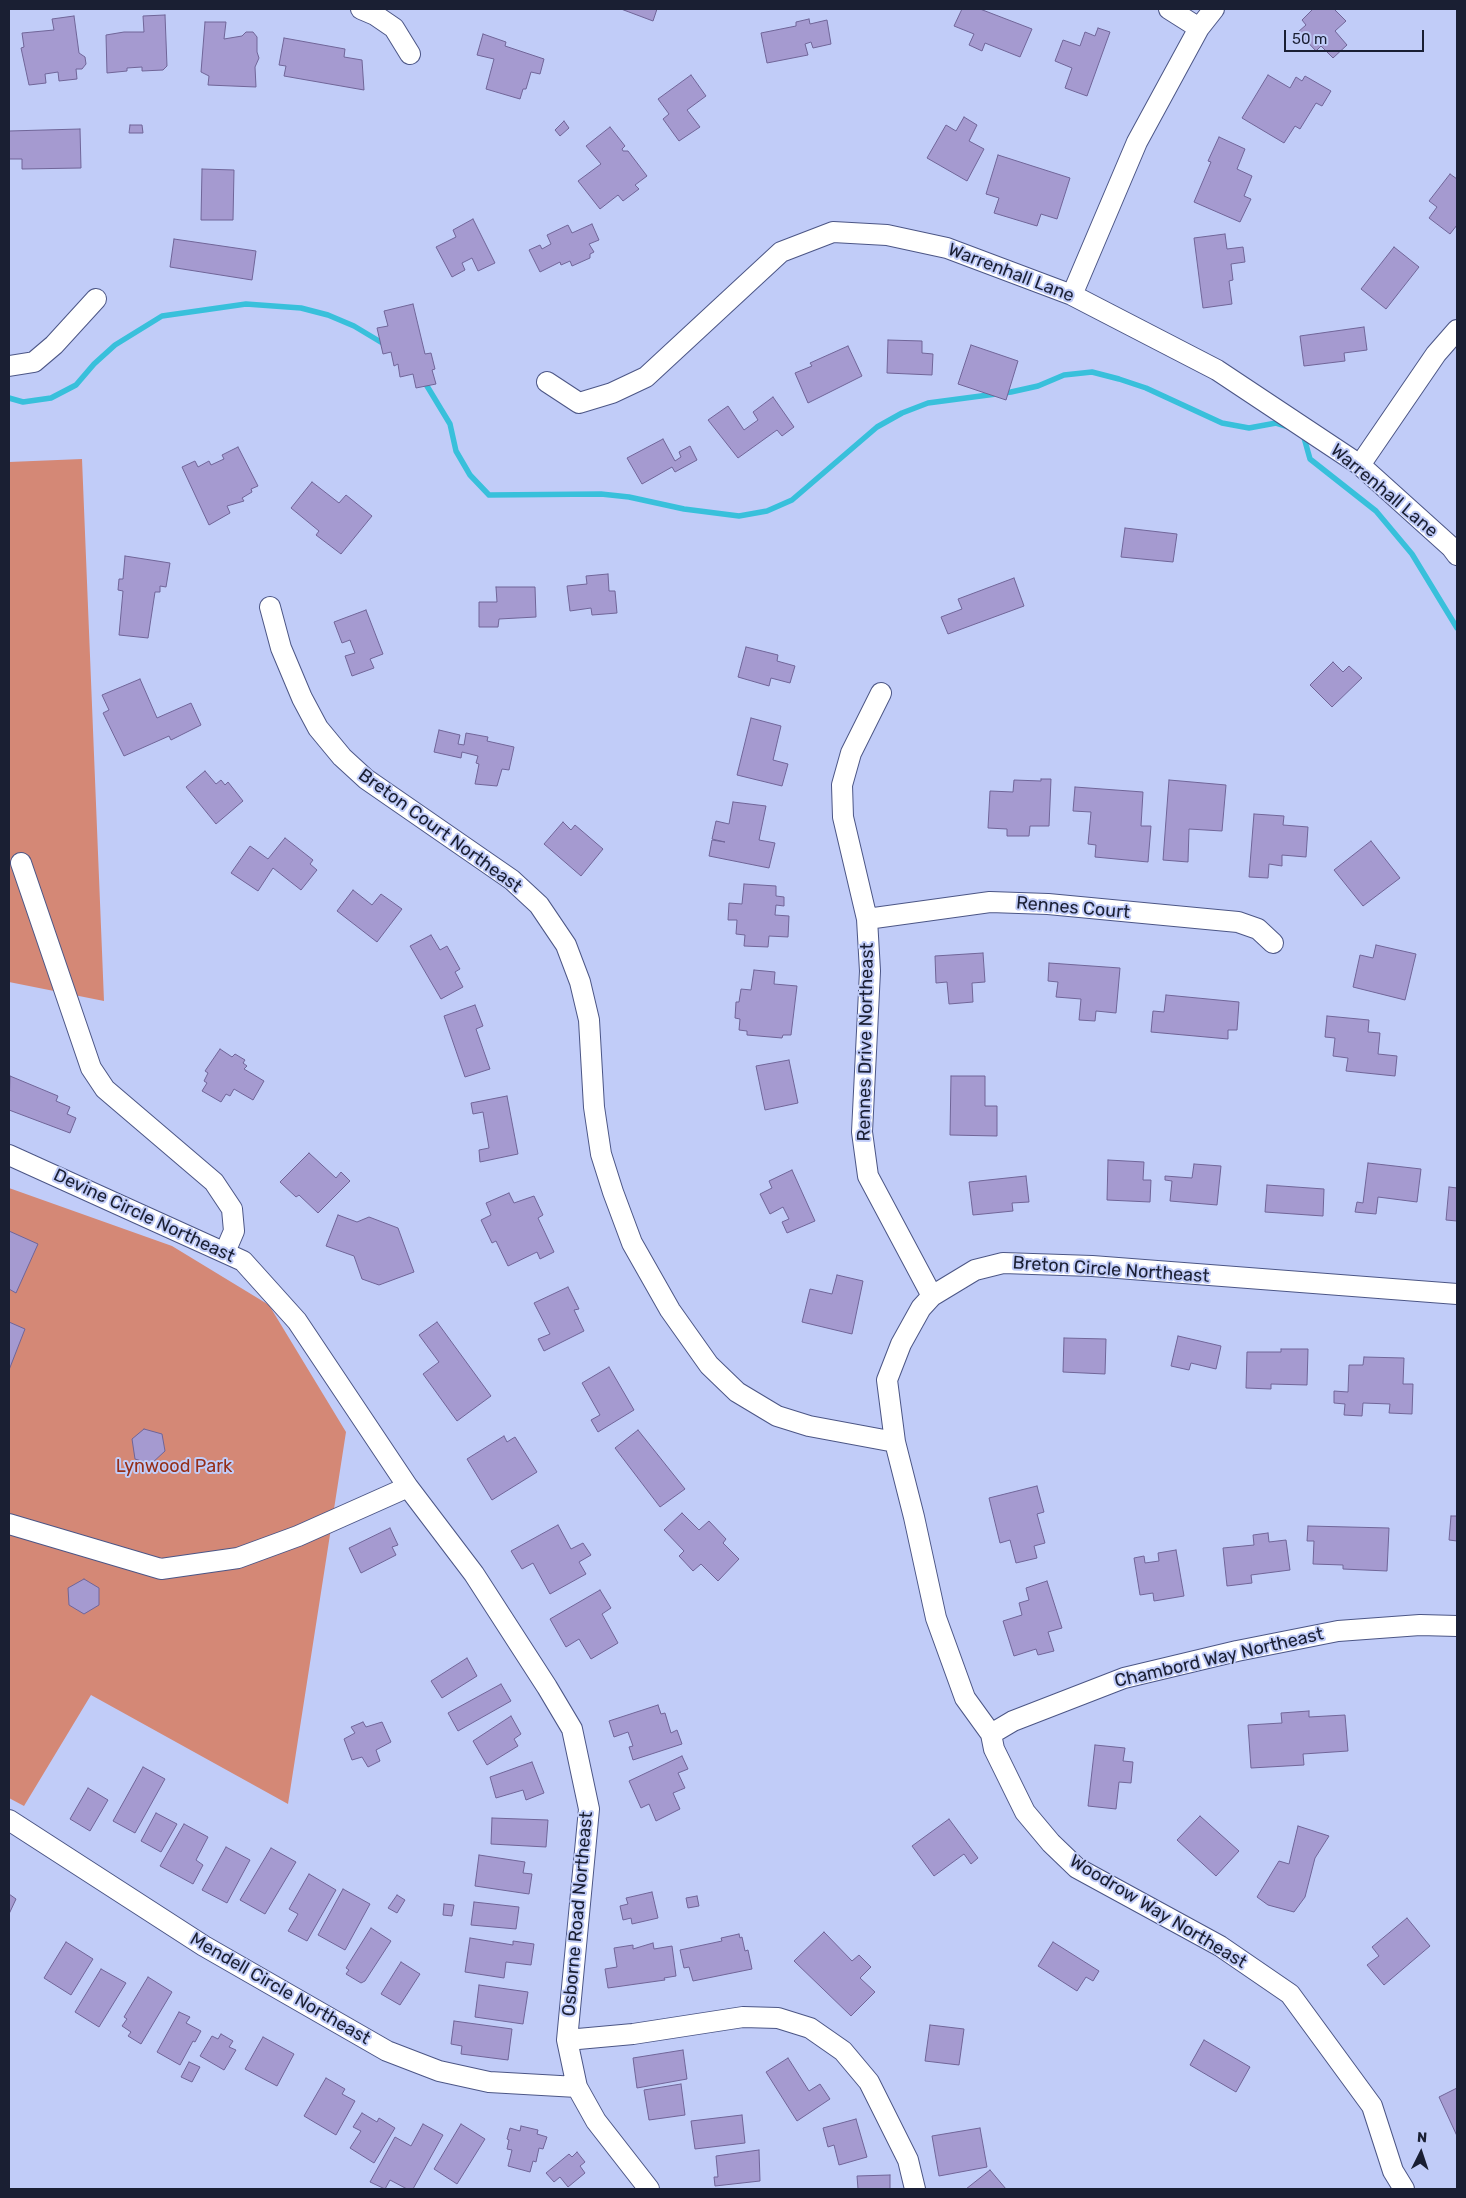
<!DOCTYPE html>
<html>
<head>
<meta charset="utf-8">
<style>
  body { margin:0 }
  #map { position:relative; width:1466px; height:2198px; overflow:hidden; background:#c1ccf8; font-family:Rubik,sans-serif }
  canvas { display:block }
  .frame { position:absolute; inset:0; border:10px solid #1a1f33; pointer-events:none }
  .north { position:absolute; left:1396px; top:2128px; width:50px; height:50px; -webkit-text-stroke:4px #c1ccf8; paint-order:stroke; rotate:4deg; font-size:14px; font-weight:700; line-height:20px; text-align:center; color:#1a1f33 }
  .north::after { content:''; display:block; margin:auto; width:18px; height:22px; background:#1a1f33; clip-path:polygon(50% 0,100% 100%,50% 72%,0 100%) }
  .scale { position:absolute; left:1284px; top:30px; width:140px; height:22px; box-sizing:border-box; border:2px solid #1a1f33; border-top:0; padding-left:6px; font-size:15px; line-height:18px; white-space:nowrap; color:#1a1f33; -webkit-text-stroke:4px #c1ccf8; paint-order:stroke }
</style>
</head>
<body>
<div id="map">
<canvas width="1466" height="2198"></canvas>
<div class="frame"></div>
<div class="north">N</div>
<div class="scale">50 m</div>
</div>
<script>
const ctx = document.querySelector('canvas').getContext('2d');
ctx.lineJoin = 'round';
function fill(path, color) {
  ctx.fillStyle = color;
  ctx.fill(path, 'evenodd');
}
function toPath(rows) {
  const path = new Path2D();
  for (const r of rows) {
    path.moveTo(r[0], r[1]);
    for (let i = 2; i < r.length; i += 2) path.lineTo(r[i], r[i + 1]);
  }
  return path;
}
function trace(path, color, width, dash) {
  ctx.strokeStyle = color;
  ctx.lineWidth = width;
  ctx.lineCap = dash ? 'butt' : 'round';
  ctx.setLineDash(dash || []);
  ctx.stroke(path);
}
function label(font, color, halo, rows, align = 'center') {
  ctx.font = font + ' Rubik,sans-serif';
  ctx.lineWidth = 4;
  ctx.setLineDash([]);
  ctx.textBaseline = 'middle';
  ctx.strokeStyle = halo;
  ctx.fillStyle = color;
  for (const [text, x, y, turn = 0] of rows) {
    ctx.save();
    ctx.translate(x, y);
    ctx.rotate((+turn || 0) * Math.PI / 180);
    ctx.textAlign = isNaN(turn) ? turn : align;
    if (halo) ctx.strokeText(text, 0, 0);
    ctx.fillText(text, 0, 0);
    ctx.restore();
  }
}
fill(toPath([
  [82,459,104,1001,9,982,9,462],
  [9,1188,172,1246,269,1305,346,1432,288,1804,91,1695,24,1806,9,1798]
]), '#d48876');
trace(toPath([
  [424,381,450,424,456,451,470,475,489,495,601,494,629,497,684,509,739,516,767,511,792,500,877,427,902,413,928,403,1011,392,1038,386,1064,375,1092,372,1119,379,1146,388,1222,423,1249,428,1276,423,1289,427],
  [9,398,23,402,51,398,76,385,94,364,115,345,162,316,246,304,301,308,328,315,354,326,384,344],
  [1303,434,1310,459,1376,511,1412,554,1457,628]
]), '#38c0db', 5.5);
const building = toPath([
  [621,9,657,9,653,21,621,9],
  [962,9,980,9,1032,29,1020,57,985,43,982,51,969,45,974,34,954,26,962,9],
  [1313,9,1334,9,1346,21,1335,31,1347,45,1333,58,1321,46,1316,51,1298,32,1306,25,1302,20,1313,9],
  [165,15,167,66,163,70,142,71,142,67,127,68,127,71,107,73,106,35,124,32,144,32,143,16,165,15],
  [74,16,79,53,85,57,86,64,82,69,76,69,77,79,59,81,58,72,45,74,46,83,29,85,21,48,24,47,22,33,54,30,52,19,74,16],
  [809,19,810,24,827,20,831,44,813,48,811,42,805,44,808,55,767,63,761,33,796,26,796,22,809,19],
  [205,22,226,22,224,39,242,36,246,32,253,32,257,37,257,52,259,58,255,67,256,87,208,85,209,76,201,72,205,22],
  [1098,28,1110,32,1087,96,1065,88,1072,68,1055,61,1063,40,1080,46,1085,32,1095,36,1098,28],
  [483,34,506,42,505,46,544,59,540,74,531,72,526,89,523,89,520,99,486,89,494,59,477,55,483,34],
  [284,38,345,49,344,57,362,60,364,90,284,76,286,66,279,65,284,38],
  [691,75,706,96,687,110,700,127,679,141,663,119,669,114,658,99,691,75],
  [1268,75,1290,88,1296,77,1302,81,1305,76,1331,91,1322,106,1316,103,1300,129,1295,126,1284,143,1242,118,1268,75],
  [964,117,977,125,969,141,984,149,967,181,927,158,946,125,956,131,964,117],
  [564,121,569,128,560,136,555,130,564,121],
  [130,125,142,125,143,133,129,133,130,125],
  [610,127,625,146,622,149,623,151,628,151,647,176,635,185,639,189,623,201,618,195,600,209,578,181,601,164,586,146,610,127],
  [80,129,81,168,22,169,22,159,9,159,9,131,80,129],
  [1219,137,1245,149,1237,169,1252,176,1244,196,1251,199,1240,222,1194,202,1211,162,1208,161,1219,137],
  [998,155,1070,178,1057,219,1041,214,1037,226,994,213,999,198,986,194,998,155],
  [202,169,234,170,233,220,201,220,202,169],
  [1450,174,1457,179,1457,225,1450,234,1429,218,1437,207,1429,201,1450,174],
  [473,219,495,263,478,271,472,258,462,263,465,270,452,277,436,247,456,237,453,230,473,219],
  [592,224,599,240,589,244,594,252,590,254,590,258,572,266,570,261,561,265,560,262,540,272,529,250,540,245,542,249,551,244,547,235,568,225,572,233,592,224],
  [1225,234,1227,249,1243,247,1245,262,1231,264,1233,280,1229,281,1232,304,1203,308,1194,238,1225,234],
  [174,239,256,251,252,280,170,267,174,239],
  [1394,247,1419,267,1386,309,1361,289,1394,247],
  [413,304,425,354,431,353,435,369,432,370,436,384,416,388,413,374,400,377,398,364,394,366,391,352,383,354,377,328,388,326,384,311,413,304],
  [1364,327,1367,350,1344,353,1345,361,1304,366,1300,336,1364,327],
  [888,340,922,341,922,353,933,354,932,375,887,373,888,340],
  [971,345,1018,361,1006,400,958,384,971,345],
  [848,346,862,376,808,403,795,373,812,366,810,363,848,346],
  [773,397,794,427,782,436,777,430,738,458,708,420,728,406,744,430,758,420,753,412,773,397],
  [663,439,675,461,681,457,679,452,690,446,697,460,675,472,672,467,642,484,627,458,663,439],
  [238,447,258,486,251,489,252,492,242,498,244,501,227,506,230,513,209,525,182,467,195,461,198,467,209,461,211,465,224,459,222,455,238,447],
  [312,482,339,503,346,495,372,516,341,554,316,535,319,531,291,508,312,482],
  [1125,528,1177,534,1173,562,1121,557,1125,528],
  [125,556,170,563,166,587,160,586,160,592,155,592,148,638,119,635,123,591,118,590,119,579,123,579,125,556],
  [608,574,609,591,615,591,617,613,592,615,591,608,570,611,567,586,587,584,586,576,608,574],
  [1014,578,1024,606,948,634,941,617,962,609,958,599,1014,578],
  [496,587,535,587,536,617,499,619,498,627,479,627,479,602,497,602,496,587],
  [366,610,383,654,370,659,374,668,352,676,345,656,355,653,350,640,342,643,334,622,366,610],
  [746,647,778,655,777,661,795,666,790,683,771,678,769,686,738,677,746,647],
  [1333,662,1343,672,1349,666,1362,678,1332,707,1310,685,1333,662],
  [140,679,157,718,191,703,201,725,171,740,169,736,124,756,103,713,109,710,102,695,140,679],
  [751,718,781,726,773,760,788,764,782,786,737,775,751,718],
  [439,730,460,735,458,744,464,745,466,733,488,737,487,741,514,747,509,770,502,769,497,786,475,784,479,764,476,763,478,756,462,752,461,758,434,752,439,730],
  [205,771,216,784,221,780,225,785,228,782,243,801,216,824,186,787,205,771],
  [1041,779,1051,779,1049,826,1030,826,1029,836,1007,836,1007,829,988,828,990,791,1013,792,1014,780,1041,781,1041,779],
  [1169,780,1226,785,1222,831,1189,829,1188,862,1163,860,1169,780],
  [1075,787,1143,792,1141,826,1151,826,1148,862,1095,857,1096,845,1088,844,1091,812,1073,811,1075,787],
  [733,802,766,806,759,840,775,843,769,868,709,856,712,840,725,842,712,839,716,821,729,824,733,802],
  [1254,814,1284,816,1283,825,1308,827,1306,857,1282,855,1282,866,1269,864,1268,878,1249,877,1254,814],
  [563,822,571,830,575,825,603,849,581,876,544,844,563,822],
  [285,838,313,860,310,864,317,870,301,890,273,868,258,891,231,873,250,846,268,859,285,838],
  [1371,841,1400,878,1363,906,1334,870,1371,841],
  [744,884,776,886,776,896,784,897,784,906,776,905,775,915,789,916,788,937,769,936,768,947,744,946,745,935,736,934,737,920,728,920,729,903,742,904,744,884],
  [353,890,372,905,381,894,402,909,377,942,337,911,353,890],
  [431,935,440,950,447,946,460,969,455,972,463,987,441,999,410,946,431,935],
  [1376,945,1416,954,1405,1000,1353,987,1360,955,1373,958,1376,945],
  [983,953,985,982,972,983,973,1002,949,1004,947,982,936,983,935,956,983,953],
  [1049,963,1120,968,1116,1013,1096,1011,1095,1021,1079,1020,1081,999,1056,997,1058,982,1048,981,1049,963],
  [754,970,775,972,774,984,797,986,791,1035,783,1035,782,1038,747,1035,747,1031,739,1030,740,1019,735,1018,736,1002,739,1002,741,989,751,990,754,970],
  [1166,995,1239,1002,1237,1030,1228,1030,1228,1039,1151,1032,1153,1011,1164,1012,1166,995],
  [475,1005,483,1026,476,1029,490,1069,465,1077,444,1016,475,1005],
  [1327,1016,1369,1020,1368,1032,1380,1033,1378,1054,1397,1056,1395,1076,1346,1071,1348,1058,1333,1056,1335,1038,1325,1037,1327,1016],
  [220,1049,232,1057,235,1054,245,1060,243,1063,247,1066,244,1069,264,1081,253,1100,234,1089,230,1096,226,1094,221,1102,202,1091,207,1083,204,1081,208,1073,205,1071,220,1049],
  [789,1060,798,1103,765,1110,756,1066,789,1060],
  [10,1076,58,1096,56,1101,70,1107,67,1114,76,1118,70,1133,9,1110,10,1076],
  [951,1076,985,1076,985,1106,997,1106,997,1136,950,1135,951,1076],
  [507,1096,518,1154,480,1162,479,1150,489,1148,483,1112,473,1114,471,1103,507,1096],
  [309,1153,336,1178,341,1172,350,1181,318,1213,299,1195,296,1197,280,1182,309,1153],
  [1108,1160,1144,1162,1143,1180,1151,1180,1150,1202,1107,1200,1108,1160],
  [1368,1163,1421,1169,1417,1202,1378,1197,1376,1214,1355,1212,1357,1202,1363,1203,1368,1163],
  [1194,1164,1221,1166,1217,1205,1170,1201,1172,1181,1165,1180,1165,1176,1192,1178,1194,1164],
  [792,1170,815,1221,787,1233,782,1222,789,1219,783,1207,770,1214,760,1194,772,1188,769,1181,792,1170],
  [1026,1176,1029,1202,1012,1203,1013,1211,973,1215,969,1182,1026,1176],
  [1267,1185,1324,1189,1323,1216,1265,1212,1267,1185],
  [1449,1187,1457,1188,1457,1221,1446,1220,1449,1187],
  [509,1193,514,1203,534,1196,543,1215,538,1218,554,1252,540,1259,537,1252,508,1266,496,1241,492,1243,481,1220,491,1215,486,1203,509,1193],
  [338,1215,357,1222,369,1217,398,1228,414,1272,379,1285,362,1279,354,1256,326,1246,338,1215],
  [9,1231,38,1244,16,1293,9,1289,9,1231],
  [837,1275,863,1281,852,1334,802,1322,810,1289,832,1294,837,1275],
  [568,1287,579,1309,574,1310,584,1331,544,1351,538,1339,550,1334,534,1303,568,1287],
  [9,1322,25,1329,9,1370,9,1322],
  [437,1322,491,1396,457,1421,423,1374,439,1362,419,1335,437,1322],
  [1178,1336,1221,1346,1216,1369,1191,1363,1189,1370,1171,1366,1178,1336],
  [1064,1338,1106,1339,1105,1374,1063,1372,1064,1338],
  [1281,1349,1308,1349,1307,1385,1271,1384,1271,1389,1246,1388,1247,1352,1281,1352,1281,1349],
  [1364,1357,1404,1358,1403,1384,1413,1384,1412,1414,1389,1413,1390,1404,1363,1403,1362,1416,1344,1415,1345,1404,1334,1403,1334,1391,1348,1392,1349,1365,1363,1365,1364,1357],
  [609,1367,634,1410,598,1432,591,1420,600,1415,582,1383,609,1367],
  [144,1429,162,1434,165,1451,151,1464,135,1459,132,1439,144,1429],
  [638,1430,685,1489,660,1507,615,1448,638,1430],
  [504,1436,507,1442,515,1437,537,1472,492,1500,467,1459,504,1436],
  [1037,1486,1044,1512,1037,1514,1045,1543,1034,1546,1037,1558,1016,1563,1010,1540,1000,1543,989,1498,1037,1486],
  [682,1513,699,1530,709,1521,726,1539,723,1543,739,1559,718,1581,701,1564,693,1571,679,1556,684,1551,664,1530,682,1513],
  [1451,1516,1457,1516,1457,1541,1449,1540,1451,1516],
  [558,1525,571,1549,583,1543,591,1555,579,1562,586,1574,550,1594,533,1563,522,1569,511,1551,558,1525],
  [1308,1526,1389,1528,1387,1571,1343,1569,1343,1565,1313,1564,1314,1541,1307,1541,1308,1526],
  [390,1528,398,1545,392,1547,396,1555,361,1573,349,1548,390,1528],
  [1268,1533,1269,1542,1286,1540,1290,1570,1251,1575,1252,1583,1227,1586,1223,1548,1254,1545,1253,1535,1268,1533],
  [1176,1550,1184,1596,1154,1601,1153,1593,1140,1595,1134,1558,1144,1556,1145,1563,1159,1561,1158,1553,1176,1550],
  [84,1579,99,1588,99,1605,84,1614,69,1605,68,1588,84,1579],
  [1047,1581,1062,1628,1048,1632,1054,1651,1038,1655,1036,1649,1014,1656,1003,1621,1022,1615,1019,1603,1029,1600,1026,1588,1047,1581],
  [600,1590,611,1608,602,1614,618,1643,591,1659,579,1639,566,1647,550,1619,600,1590],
  [467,1658,477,1676,442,1698,431,1681,467,1658],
  [501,1684,511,1701,458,1731,448,1713,501,1684],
  [658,1705,661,1714,665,1713,671,1733,677,1730,682,1744,633,1760,629,1747,633,1746,628,1732,614,1737,609,1721,658,1705],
  [1309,1711,1309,1717,1345,1715,1348,1751,1303,1754,1304,1765,1251,1768,1248,1725,1282,1723,1281,1713,1309,1711],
  [511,1716,521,1734,514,1739,518,1746,487,1765,473,1741,511,1716],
  [363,1722,366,1727,382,1722,391,1742,376,1750,380,1761,368,1767,362,1757,352,1760,344,1739,355,1733,351,1727,363,1722],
  [1095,1745,1125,1748,1123,1761,1133,1762,1131,1783,1119,1782,1116,1809,1088,1806,1095,1745],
  [682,1756,688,1769,678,1773,685,1788,673,1793,680,1809,656,1821,649,1804,641,1808,629,1781,682,1756],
  [532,1762,544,1793,526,1800,523,1790,496,1798,490,1777,532,1762],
  [143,1767,165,1779,135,1833,113,1821,143,1767],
  [88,1788,108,1800,90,1831,70,1819,88,1788],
  [156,1813,177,1824,161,1852,141,1841,156,1813],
  [1200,1816,1239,1851,1216,1876,1177,1840,1200,1816],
  [492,1818,548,1820,546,1847,491,1844,492,1818],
  [949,1819,978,1858,971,1864,964,1854,934,1876,912,1846,949,1819],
  [184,1824,208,1837,196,1860,203,1865,193,1884,160,1866,184,1824],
  [1298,1826,1329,1836,1315,1858,1305,1897,1294,1912,1268,1905,1257,1897,1279,1861,1289,1864,1298,1826],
  [226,1847,250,1860,227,1903,202,1890,226,1847],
  [271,1848,296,1862,265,1914,240,1900,271,1848],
  [479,1855,525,1862,523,1873,532,1874,529,1894,475,1886,479,1855],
  [309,1874,336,1890,307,1941,288,1931,298,1914,289,1909,309,1874],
  [343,1889,370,1904,345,1950,318,1935,343,1889],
  [652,1892,658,1918,632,1924,631,1918,623,1920,620,1906,628,1904,626,1898,652,1892],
  [9,1894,16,1899,9,1914,9,1894],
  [397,1895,405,1900,397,1913,388,1908,397,1895],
  [697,1896,699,1906,688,1908,686,1898,697,1896],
  [474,1902,519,1907,516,1929,471,1925,474,1902],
  [444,1904,454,1905,452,1916,443,1915,444,1904],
  [1407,1918,1430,1946,1384,1985,1367,1965,1379,1956,1372,1947,1407,1918],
  [371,1928,391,1941,365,1981,361,1983,346,1974,349,1970,346,1968,371,1928],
  [824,1932,852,1961,859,1955,871,1967,860,1978,875,1992,851,2016,794,1961,824,1932],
  [739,1934,740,1938,742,1937,745,1951,748,1950,752,1969,693,1981,689,1967,684,1968,680,1950,722,1941,721,1938,739,1934],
  [470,1938,513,1945,513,1941,534,1944,531,1965,506,1962,504,1978,465,1972,470,1938],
  [66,1942,93,1959,71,1995,44,1978,66,1942],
  [1053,1942,1099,1971,1093,1981,1086,1977,1077,1991,1038,1966,1053,1942],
  [653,1943,654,1949,672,1946,676,1976,664,1978,665,1980,608,1988,605,1969,617,1967,614,1948,633,1945,633,1949,653,1943],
  [401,1962,420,1974,400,2005,381,1994,401,1962],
  [101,1969,126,1983,99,2027,75,2012,101,1969],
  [148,1977,172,1992,141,2044,128,2036,131,2032,122,2026,127,2019,124,2017,148,1977],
  [479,1985,528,1992,523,2024,475,2017,479,1985],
  [179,2012,190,2017,186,2023,201,2031,195,2042,193,2041,180,2065,157,2052,179,2012],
  [454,2021,512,2029,508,2060,461,2054,462,2046,451,2044,454,2021],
  [930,2025,964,2029,959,2065,925,2061,930,2025],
  [221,2034,233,2041,229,2047,236,2050,224,2070,200,2056,212,2036,218,2039,221,2034],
  [263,2037,294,2054,277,2086,245,2069,263,2037],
  [1204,2040,1250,2067,1236,2092,1190,2065,1204,2040],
  [683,2050,687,2079,637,2088,633,2058,683,2050],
  [788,2058,809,2091,820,2084,830,2099,797,2121,766,2072,788,2058],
  [189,2062,200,2067,192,2082,181,2077,189,2062],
  [326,2078,345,2089,342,2094,355,2101,336,2135,304,2116,326,2078],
  [681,2084,685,2115,649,2120,644,2090,681,2084],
  [1457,2088,1457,2136,1439,2097,1457,2088],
  [362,2113,377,2122,379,2118,395,2128,374,2163,350,2148,361,2131,353,2127,362,2113],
  [742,2115,745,2143,695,2149,691,2121,742,2115],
  [856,2119,867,2157,839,2165,834,2145,828,2147,823,2128,856,2119],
  [423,2124,443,2135,413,2189,407,2189,390,2180,385,2189,370,2182,395,2137,411,2146,423,2124],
  [461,2124,485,2139,457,2184,434,2169,461,2124],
  [521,2126,538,2130,537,2134,547,2137,543,2149,539,2148,536,2162,533,2161,530,2172,508,2166,512,2150,507,2149,509,2140,507,2139,510,2128,520,2131,521,2126],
  [980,2128,987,2167,939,2176,932,2136,980,2128],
  [759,2150,760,2181,715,2186,714,2177,718,2177,716,2156,759,2150],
  [577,2152,585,2162,580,2166,585,2173,568,2187,560,2177,554,2182,546,2173,569,2154,572,2157,577,2152],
  [990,2170,1006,2189,966,2189,990,2170],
  [890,2175,890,2189,858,2189,857,2176,890,2175]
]);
fill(building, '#a59ad0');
trace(building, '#706598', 1);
const street = toPath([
  [361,9,375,15,394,28,410,54],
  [1169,9,1199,28],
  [1072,295,1137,142,1199,28,1214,9],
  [9,366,34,362,54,345,96,299],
  [547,382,579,403,612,393,646,377,781,252,833,232,887,235,947,248,1072,295,1217,370,1360,465,1451,547,1457,555],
  [1360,465,1436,354,1457,330],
  [270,607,281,648,302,698,318,728,342,757,366,779,512,880,539,905,566,945,580,982,589,1020,594,1107,601,1154,613,1192,632,1243,670,1310,709,1365,737,1392,777,1416,809,1426,895,1442],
  [881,693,851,753,842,785,843,817,867,919,870,971,862,1132,868,1176,932,1296],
  [21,863,91,1068,105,1089,214,1182,232,1209,234,1231,225,1252],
  [867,919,990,902,1048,904,1238,922,1258,929,1273,943],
  [9,1155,243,1261,297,1321,408,1487,474,1574,547,1687,572,1729,589,1809,567,2040,577,2087,596,2121,649,2189],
  [9,1524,161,1569,238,1558,298,1536,408,1487],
  [991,1734,1013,1721,1124,1678,1237,1651,1338,1631,1420,1625,1457,1626],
  [9,1820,204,1946,387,2051,439,2071,489,2082,577,2087],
  [567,2040,633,2034,743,2017,778,2018,810,2028,843,2051,869,2082,908,2160,915,2189],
  [1404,2189,1393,2171,1372,2106,1290,1994,1220,1946,1077,1868,1051,1843,1025,1812,994,1749,991,1734,965,1698,936,1618,914,1517,895,1442,887,1380,901,1344,921,1308,932,1296,975,1270,1003,1263,1092,1266,1457,1294]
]);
trace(street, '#4c5686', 22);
trace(street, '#fff', 20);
label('18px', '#1a1f33', '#c1ccf8', [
  ["Warrenhall Lane",1011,273,21],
  ["Warrenhall Lane",1384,491,40],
  ["Breton Court Northeast",440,831,36],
  ["Rennes Court",1073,908,5],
  ["Rennes Drive Northeast",866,1042,-89],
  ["Devine Circle Northeast",144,1216,25],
  ["Breton Circle Northeast",1111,1270,4],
  ["Chambord Way Northeast",1219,1658,-13],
  ["Woodrow Way Northeast",1158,1912,31],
  ["Osborne Road Northeast",578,1914,-85],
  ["Mendell Circle Northeast",280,1989,30]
]);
label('18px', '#952e17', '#c1ccf8', [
  ["Lynwood Park",174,1467]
]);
</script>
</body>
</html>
